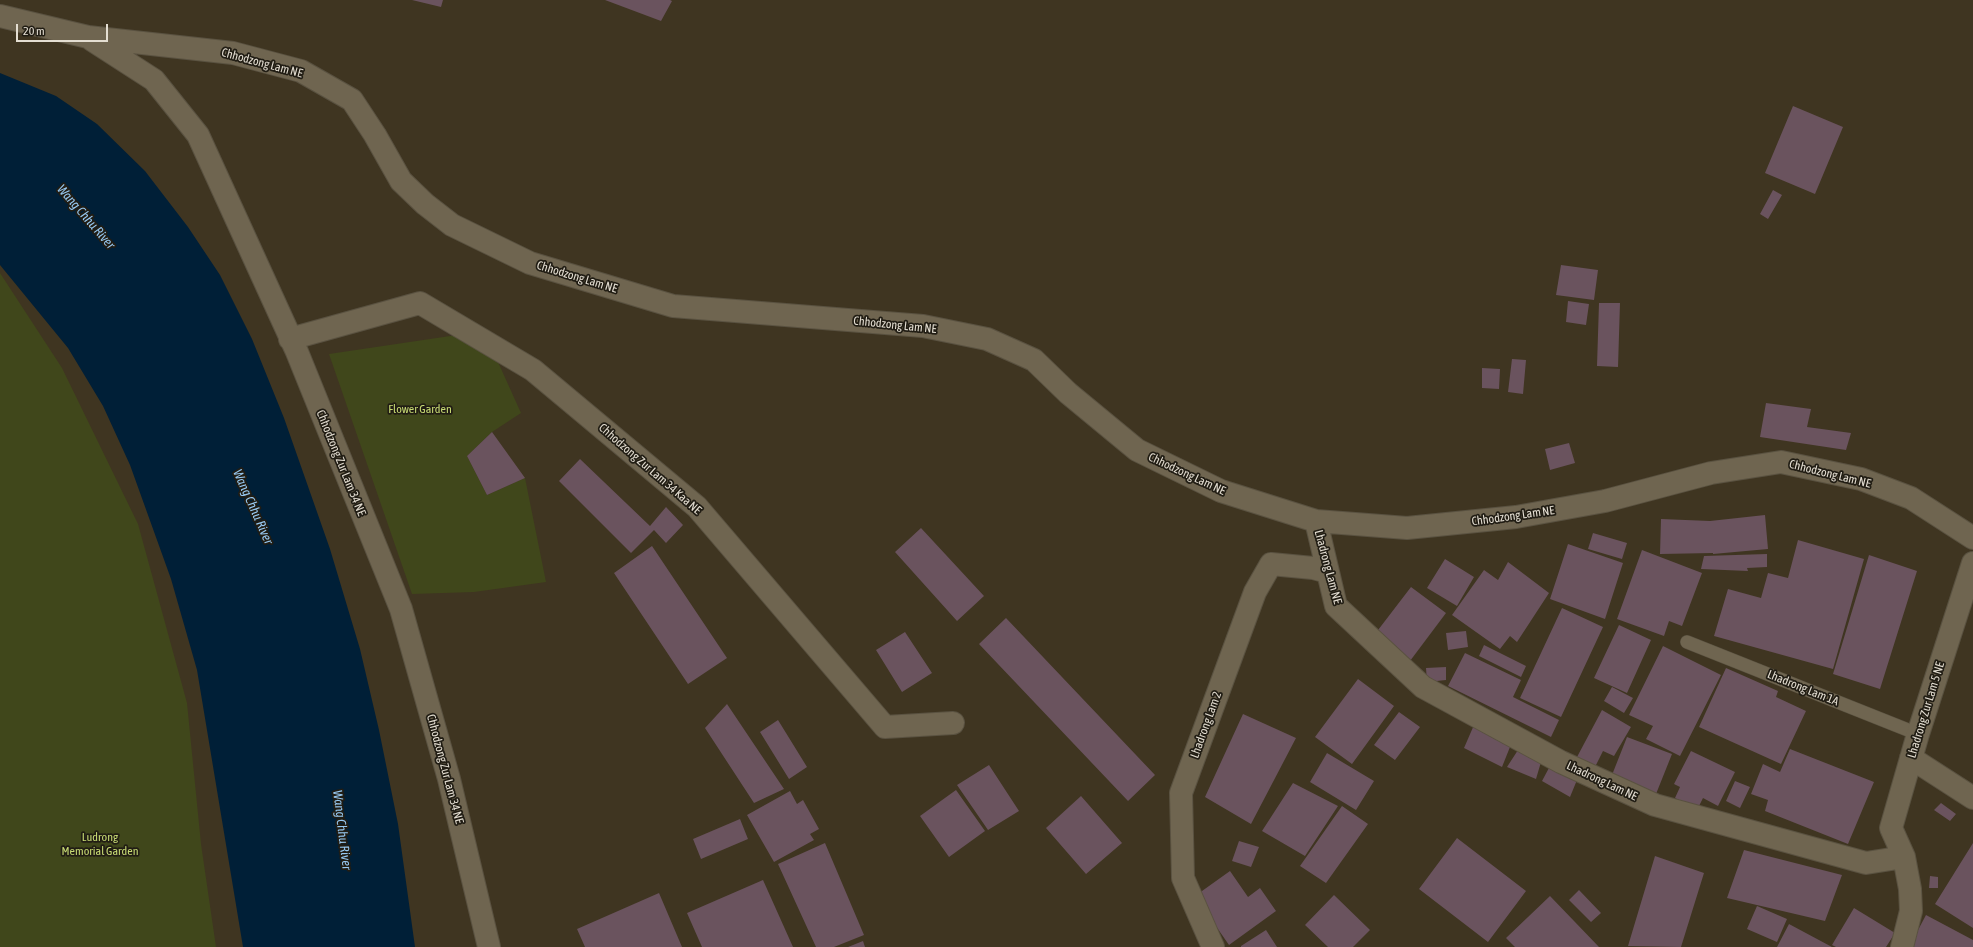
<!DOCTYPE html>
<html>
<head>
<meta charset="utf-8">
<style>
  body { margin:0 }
  #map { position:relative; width:1973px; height:947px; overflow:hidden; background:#3f3521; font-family:"Asap Condensed",sans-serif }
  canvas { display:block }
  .scale { position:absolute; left:16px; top:24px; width:92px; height:18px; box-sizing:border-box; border:2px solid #e4ded2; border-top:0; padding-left:5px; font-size:12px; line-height:14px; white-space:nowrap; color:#e4ded2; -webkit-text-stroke:3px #211d14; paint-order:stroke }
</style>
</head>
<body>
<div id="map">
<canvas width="1973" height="947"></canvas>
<div class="scale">20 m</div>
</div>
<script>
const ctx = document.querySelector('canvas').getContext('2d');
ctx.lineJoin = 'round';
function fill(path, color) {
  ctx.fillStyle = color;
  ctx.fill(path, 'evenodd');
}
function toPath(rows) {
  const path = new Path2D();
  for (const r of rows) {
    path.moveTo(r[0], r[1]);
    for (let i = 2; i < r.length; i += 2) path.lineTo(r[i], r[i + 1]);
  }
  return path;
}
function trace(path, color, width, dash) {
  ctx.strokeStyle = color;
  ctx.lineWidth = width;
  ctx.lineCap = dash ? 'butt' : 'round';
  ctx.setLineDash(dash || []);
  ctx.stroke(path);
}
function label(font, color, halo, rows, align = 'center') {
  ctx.font = font + ' "Asap Condensed",sans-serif';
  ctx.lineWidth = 3.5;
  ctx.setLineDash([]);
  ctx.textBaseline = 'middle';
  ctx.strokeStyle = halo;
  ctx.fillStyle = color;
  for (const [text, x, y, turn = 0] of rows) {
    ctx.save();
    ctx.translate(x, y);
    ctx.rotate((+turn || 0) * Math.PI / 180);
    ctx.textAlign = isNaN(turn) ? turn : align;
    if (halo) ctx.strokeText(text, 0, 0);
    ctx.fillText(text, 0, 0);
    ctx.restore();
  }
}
fill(toPath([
  [0,273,62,368,138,524,187,703,201,844,216,947,0,947],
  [484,331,521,413,492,432,467,456,487,495,525,478,546,582,474,592,412,594,329,354]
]), '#40471b');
fill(toPath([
  [0,73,56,96,97,124,145,171,188,227,220,275,252,339,284,418,330,549,360,649,379,730,398,824,415,947,243,947,197,670,171,579,130,465,103,406,68,348,0,265]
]), '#001f37');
fill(toPath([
  [412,0,443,0,441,7],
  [605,0,670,0,672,1,661,21],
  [1793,106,1843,127,1815,194,1765,173],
  [1773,190,1782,195,1768,219,1760,214],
  [1561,265,1598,270,1594,300,1556,295],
  [1568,301,1589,304,1586,325,1566,322],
  [1599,303,1620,303,1618,367,1597,366],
  [1512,359,1526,360,1523,394,1508,392],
  [1482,368,1500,369,1499,389,1482,388],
  [1766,403,1811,409,1807,427,1851,433,1846,450,1760,437],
  [492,432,525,478,487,495,467,456],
  [1569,443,1575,463,1550,470,1545,449],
  [580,459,650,526,666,507,683,525,666,543,654,530,631,553,559,481],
  [1765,515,1768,549,1713,554,1713,553,1660,554,1661,519,1710,521],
  [921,528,984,596,957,621,895,552],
  [1593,533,1627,543,1622,559,1588,549],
  [1798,540,1864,559,1833,669,1714,636,1728,589,1761,598,1768,573,1788,578],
  [1568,544,1623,563,1605,619,1550,599],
  [652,546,727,658,688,684,614,573],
  [1642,550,1702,573,1682,626,1669,621,1664,636,1617,619],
  [1767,554,1767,567,1747,568,1748,571,1701,569,1704,556],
  [1869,555,1917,571,1880,689,1833,674],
  [1445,559,1474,577,1457,606,1427,588],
  [1508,562,1549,593,1517,642,1510,636,1500,649,1452,615,1484,570,1498,580],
  [1411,587,1446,613,1410,661,1375,634],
  [1562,608,1603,627,1561,717,1520,698],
  [1006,618,1155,775,1128,801,979,644],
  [1619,625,1651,640,1627,693,1594,678],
  [1466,631,1468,647,1448,650,1446,633],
  [905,632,932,673,902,692,876,650],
  [1484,645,1526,666,1521,677,1479,656],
  [1663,646,1721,675,1680,756,1646,739,1653,726,1629,715],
  [1465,653,1521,680,1513,697,1559,720,1551,737,1448,686],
  [1446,667,1446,680,1427,682,1426,668],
  [1726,668,1778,691,1776,697,1806,711,1781,764,1699,727],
  [1358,679,1394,706,1352,764,1315,737],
  [1612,687,1633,698,1624,713,1604,701],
  [727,704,784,789,754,803,705,728],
  [1602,710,1631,727,1614,756,1603,751,1595,767,1577,757],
  [1399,712,1420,727,1395,760,1374,745],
  [1243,714,1296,738,1251,824,1205,797],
  [778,720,807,767,789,779,760,732],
  [1474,725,1512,742,1502,767,1464,748],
  [1627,737,1672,754,1654,799,1610,780],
  [1790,749,1874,782,1848,844,1765,811,1768,800,1751,794,1763,764,1780,772],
  [1518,750,1541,762,1536,779,1507,767],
  [1691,751,1735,772,1718,806,1703,798,1697,810,1675,798,1680,787,1674,784],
  [1327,753,1374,781,1356,810,1310,782],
  [989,765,1019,811,988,830,957,785],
  [1550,766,1577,780,1570,797,1542,781],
  [1735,781,1750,787,1740,808,1726,801],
  [1293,783,1338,806,1305,856,1262,831],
  [956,790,985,831,949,857,920,816],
  [790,791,797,804,803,800,819,829,810,834,814,840,774,862,747,815],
  [1081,796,1122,843,1086,874,1046,828],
  [1941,803,1956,814,1950,821,1934,810],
  [1342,806,1368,824,1326,883,1300,866],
  [740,819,748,839,701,859,693,839],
  [1457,838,1526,891,1488,942,1419,889],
  [1239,841,1259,847,1251,867,1232,861],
  [825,843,864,935,834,947,816,947,778,864],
  [1973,843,1973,928,1935,904],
  [1744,850,1842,875,1825,921,1727,898],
  [1655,856,1704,873,1681,947,1628,946],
  [1230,871,1248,897,1260,888,1276,911,1229,945,1195,896],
  [1930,876,1938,877,1938,888,1929,888],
  [763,880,793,947,702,947,687,913],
  [1579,890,1601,913,1591,922,1569,900],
  [659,893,682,947,585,947,577,929],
  [1334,895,1370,930,1353,947,1328,947,1305,925],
  [1550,896,1599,947,1515,947,1506,938],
  [1757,906,1787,919,1777,942,1747,929],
  [1854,908,1895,933,1886,947,1836,947,1832,945],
  [1926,915,1973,940,1973,947,1909,947],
  [1789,924,1832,947,1777,947],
  [1266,930,1277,947,1241,947,1241,946],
  [863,941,865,947,848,947]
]), '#6a535e');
const service = toPath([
  [1687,642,1918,734]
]);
const minor = toPath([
  [0,16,88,37,233,53,301,71,352,100,375,135,401,181,425,204,452,225,530,263,673,306,923,326,987,339,1034,360,1068,393,1137,450,1221,491,1316,521,1407,528,1516,517,1605,501,1711,473,1781,462,1861,479,1911,498,1973,538],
  [92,40,154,80,198,135,297,352,401,609,449,779,489,947],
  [290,339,420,303,533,370,697,507,885,727,953,723],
  [1316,521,1336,606,1423,687,1561,762,1655,805,1866,863,1904,857],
  [1911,758,1973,798],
  [1213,947,1183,878,1181,793,1255,592,1271,564,1313,568,1328,572],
  [1902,947,1911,911,1910,889,1904,857,1891,828,1918,734,1973,563]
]);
trace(service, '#5a5241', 14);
trace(minor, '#5a5241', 24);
trace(service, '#6f6550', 13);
trace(minor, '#6f6550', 22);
label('12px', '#e4ded2', '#211d14', [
  ["Chhodzong Lam NE",262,63,15],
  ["Chhodzong Lam NE",577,277,17],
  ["Chhodzong Lam NE",895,325,6],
  ["Chhodzong Zur Lam 34 NE",341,463,68],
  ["Chhodzong Zur Lam 34 Kaa NE",650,469,41],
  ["Chhodzong Lam NE",1187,474,25],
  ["Chhodzong Lam NE",1830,474,14],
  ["Chhodzong Lam NE",1513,516,-8],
  ["Lhadrong Lam NE",1328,567,75],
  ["Lhadrong Lam 1A",1803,688,22],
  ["Lhadrong Zur Lam 5 NE",1926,710,-73],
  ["Lhadrong Lam 2",1206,725,-70],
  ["Chhodzong Zur Lam 34 NE",445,769,75],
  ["Lhadrong Lam NE",1602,781,25]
]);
label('12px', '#c8db74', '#211d14', [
  ["Flower Garden",420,409],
  ["Ludrong",100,837],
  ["Memorial Garden",100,851]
]);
label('italic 13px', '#97c9f2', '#211d14', [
  ["Wang Chhu River",86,217,49],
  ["Wang Chhu River",253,507,66],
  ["Wang Chhu River",342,830,83]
]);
</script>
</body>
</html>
